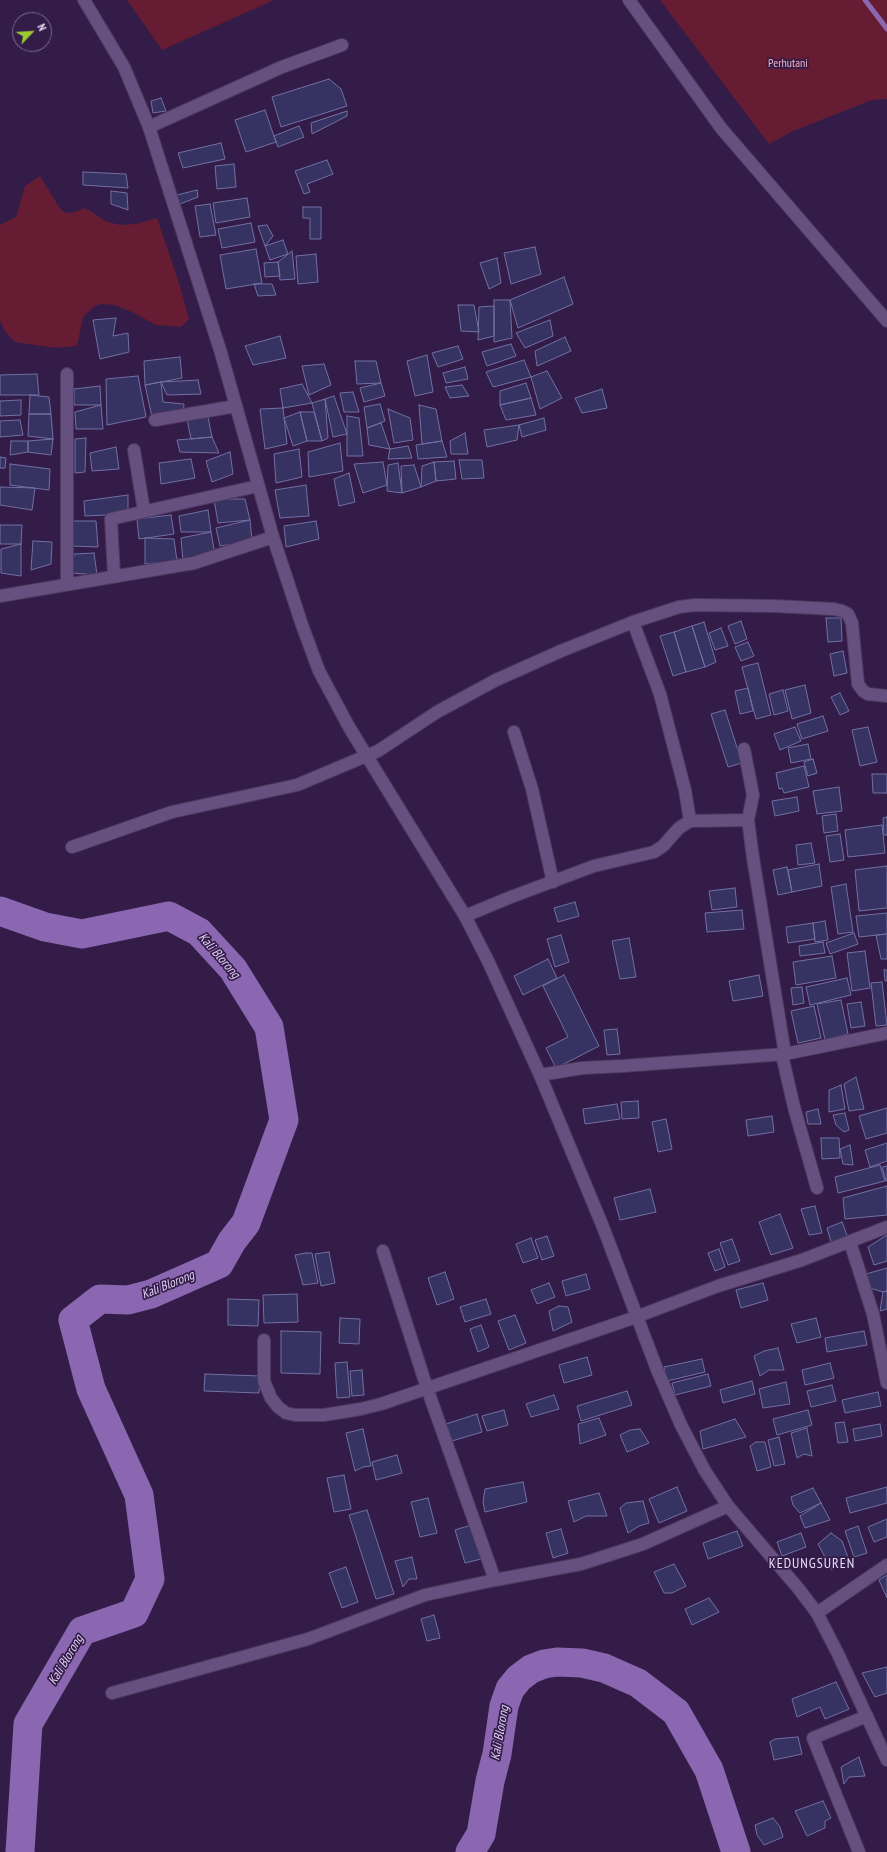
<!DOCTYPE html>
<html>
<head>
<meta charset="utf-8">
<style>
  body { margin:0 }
  #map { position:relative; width:887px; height:1852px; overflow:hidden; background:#331d48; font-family:"PT Sans Narrow",sans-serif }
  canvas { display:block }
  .north { position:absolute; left:12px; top:12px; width:40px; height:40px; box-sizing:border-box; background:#331d48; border:1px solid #7d6b90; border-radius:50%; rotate:65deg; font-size:11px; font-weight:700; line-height:16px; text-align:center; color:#ebdffb }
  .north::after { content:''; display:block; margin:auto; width:14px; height:18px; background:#9cca31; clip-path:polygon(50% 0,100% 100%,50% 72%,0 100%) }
</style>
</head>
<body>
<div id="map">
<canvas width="887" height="1852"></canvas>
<div class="north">N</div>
</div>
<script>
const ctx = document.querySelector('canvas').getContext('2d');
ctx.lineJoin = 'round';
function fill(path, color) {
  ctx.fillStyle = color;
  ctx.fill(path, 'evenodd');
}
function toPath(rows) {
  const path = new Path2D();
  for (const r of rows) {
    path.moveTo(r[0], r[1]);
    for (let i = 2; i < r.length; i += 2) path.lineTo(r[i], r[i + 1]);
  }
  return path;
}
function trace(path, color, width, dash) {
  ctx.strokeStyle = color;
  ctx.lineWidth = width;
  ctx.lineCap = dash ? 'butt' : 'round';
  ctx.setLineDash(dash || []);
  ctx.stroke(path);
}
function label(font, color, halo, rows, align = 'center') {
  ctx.font = font + ' "PT Sans Narrow",sans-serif';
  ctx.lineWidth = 3.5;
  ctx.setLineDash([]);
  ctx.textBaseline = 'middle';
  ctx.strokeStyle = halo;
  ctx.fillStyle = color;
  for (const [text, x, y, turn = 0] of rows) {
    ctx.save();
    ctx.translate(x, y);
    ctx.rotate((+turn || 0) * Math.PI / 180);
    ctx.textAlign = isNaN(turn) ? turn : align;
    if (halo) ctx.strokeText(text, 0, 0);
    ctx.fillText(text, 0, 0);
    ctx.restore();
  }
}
fill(toPath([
  [127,0,274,0,162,50],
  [660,0,887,0,887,99,872,100,793,131,769,144],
  [40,176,59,207,64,212,72,213,85,208,92,212,105,221,120,225,136,224,157,218,180,286,189,319,181,327,156,325,132,312,115,305,100,304,93,307,83,317,77,346,56,348,15,342,5,331,0,321,0,225,16,217,25,186]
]), '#661c33');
trace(toPath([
  [865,0,887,29]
]), '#8b67b1', 5);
trace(toPath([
  [0,911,45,927,82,934,169,916,199,932,233,969,269,1027,284,1120,246,1223,232,1241,219,1264,151,1294,128,1300,100,1299,73,1320,91,1389,139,1495,150,1579,134,1613,82,1631,28,1724,20,1852],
  [470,1852,481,1834,490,1781,497,1754,504,1706,510,1689,519,1678,531,1669,544,1664,557,1662,582,1663,604,1668,638,1683,676,1712,709,1770,736,1852]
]), '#8b67b1', 29);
const building = toPath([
  [329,79,341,89,347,106,281,127,272,97,329,79],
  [161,98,166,111,153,113,151,101,161,98],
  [265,110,276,142,246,152,235,120,265,110],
  [347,111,347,116,312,134,311,123,347,111],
  [299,126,304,137,278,147,274,136,299,126],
  [221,143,225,159,183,168,178,153,221,143],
  [327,160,333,174,307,184,310,192,304,194,295,171,327,160],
  [234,164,236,187,217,189,215,166,234,164],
  [83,172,126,174,128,188,83,185,83,172],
  [197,190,198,197,180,204,177,195,197,190],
  [111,191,127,193,128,210,111,204,111,191],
  [247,198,250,217,216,223,213,203,247,198],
  [210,204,216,235,200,237,195,206,210,204],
  [303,207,321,207,321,239,310,239,310,218,303,218,303,207],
  [251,223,255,242,222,248,218,229,251,223],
  [267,225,273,236,265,246,258,226,267,225],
  [283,240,288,254,270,260,265,246,283,240],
  [535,247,541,274,511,284,504,253,535,247],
  [256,249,262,283,226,289,220,255,256,249],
  [292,251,295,279,280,280,278,262,292,251],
  [316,254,318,282,298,284,296,256,316,254],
  [497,258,501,283,489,289,480,263,497,258],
  [278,262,280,276,265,277,264,263,278,262],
  [564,277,573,304,518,328,510,300,564,277],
  [254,284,272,284,276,295,258,296,254,284],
  [494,300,510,300,512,338,494,342,494,300],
  [458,305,474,305,479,332,461,331,458,305],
  [494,306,494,336,478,340,479,307,494,306],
  [116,318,113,336,128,333,129,352,100,359,93,320,116,318],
  [550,320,553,336,525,348,516,333,550,320],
  [280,336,286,358,253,365,245,346,280,336],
  [565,337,571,351,537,366,535,351,565,337],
  [511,344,516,356,487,366,482,352,511,344],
  [458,346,463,359,438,367,432,353,458,346],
  [427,355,433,392,415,396,407,361,427,355],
  [180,357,182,378,145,385,144,361,180,357],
  [524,360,531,377,493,387,486,372,524,360],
  [355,361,376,361,381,383,357,384,355,361],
  [324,364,331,385,309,395,302,366,324,364],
  [465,367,468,379,446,383,443,373,465,367],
  [547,371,562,398,540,409,531,377,547,371],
  [37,374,39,395,0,395,0,375,37,374],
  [138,376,146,417,107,425,106,379,138,376],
  [198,380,201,394,167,395,161,382,198,380],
  [161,382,163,402,184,404,183,415,152,417,145,385,161,382],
  [381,383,385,396,364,402,360,388,381,383],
  [526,383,531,398,500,405,500,391,526,383],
  [302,384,312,403,283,408,280,389,302,384],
  [462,385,469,396,450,398,445,387,462,385],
  [100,386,101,405,74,405,74,389,100,386],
  [602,389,607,408,582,413,575,398,602,389],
  [353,392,359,412,344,412,340,393,353,392],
  [30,395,49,397,51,414,29,414,30,395],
  [334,396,347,434,333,437,325,399,334,396],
  [531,398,536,415,506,420,500,405,531,398],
  [325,399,328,438,322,441,312,403,325,399],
  [21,400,21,415,0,416,0,401,21,400],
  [380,404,385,421,367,428,364,407,380,404],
  [101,405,103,429,76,429,75,412,101,405],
  [419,405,436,409,442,441,422,444,419,405],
  [283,408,287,444,265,449,260,409,283,408],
  [388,409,410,418,413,440,394,443,388,409],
  [300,412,314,412,322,441,307,441,300,412],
  [300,412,307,441,293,446,284,418,300,412],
  [29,414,51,414,53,439,28,436,29,414],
  [347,416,359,418,363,456,347,456,347,416],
  [208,417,212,437,191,439,187,419,208,417],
  [544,418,546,430,522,437,519,425,544,418],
  [20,420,23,435,0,437,0,421,20,420],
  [381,423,390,449,369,445,367,428,381,423],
  [519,425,517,440,487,447,484,430,519,425],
  [465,433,468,454,451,454,450,441,465,433],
  [212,437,219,453,180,452,177,440,212,437],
  [86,438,85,472,75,473,75,439,86,438],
  [53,439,51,455,28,452,28,441,53,439],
  [11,441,28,441,28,452,10,455,11,441],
  [442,441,447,457,418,459,416,445,442,441],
  [340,443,343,471,309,477,308,452,340,443],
  [408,446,412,458,388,459,390,449,408,446],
  [116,447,119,469,92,471,90,453,116,447],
  [299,449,302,477,276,483,274,454,299,449],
  [230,452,233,474,212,482,206,461,230,452],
  [0,457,6,458,5,468,0,468,0,457],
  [191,459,195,478,161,484,159,463,191,459],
  [459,460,482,460,484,478,462,479,459,460],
  [454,461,456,479,436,481,434,462,454,461],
  [383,462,387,485,363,493,354,464,383,462],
  [434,462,436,481,421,487,422,466,434,462],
  [398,463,402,493,387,491,388,465,398,463],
  [10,464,50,469,49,490,10,485,10,464],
  [414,465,421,487,402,493,401,466,414,465],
  [349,473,355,502,339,506,334,479,349,473],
  [306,485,309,516,280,518,275,490,306,485],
  [0,487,35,488,32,510,0,505,0,487],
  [128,495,128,514,85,516,84,501,128,495],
  [214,499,245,499,250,520,218,523,214,499],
  [208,510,211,532,181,532,179,516,208,510],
  [171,515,174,534,139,539,137,519,171,515],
  [250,520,252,541,220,546,216,528,250,520],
  [72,521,96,521,98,547,72,546,72,521],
  [316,521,319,539,286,547,284,526,316,521],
  [0,525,22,525,21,544,0,544,0,525],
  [211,532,215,555,183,561,181,538,211,532],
  [145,538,174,539,177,561,145,564,145,538],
  [33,541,52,542,51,564,31,570,33,541],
  [21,544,21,576,1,573,1,549,21,544],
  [94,553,97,575,72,573,74,554,94,553],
  [826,618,841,618,842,641,828,642,826,618],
  [741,621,747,639,735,644,728,626,741,621],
  [704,622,716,662,705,667,692,626,704,622],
  [692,626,705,667,686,672,674,632,692,626],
  [721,628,728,646,715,650,709,633,721,628],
  [674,632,686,672,673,676,660,636,674,632],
  [748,642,754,656,741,661,735,647,748,642],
  [843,651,847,673,834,676,830,654,843,651],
  [758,663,771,715,756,719,742,667,758,663],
  [805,685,811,713,792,719,785,690,805,685],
  [748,688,753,711,740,714,735,691,748,688],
  [783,690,788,711,774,715,769,694,783,690],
  [840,693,849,711,840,715,831,697,840,693],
  [725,710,742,763,728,767,711,714,725,710],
  [823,716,828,731,802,739,797,724,823,716],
  [795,727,801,741,780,750,774,734,795,727],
  [868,727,877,762,860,766,852,730,868,727],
  [808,744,811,759,791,763,788,748,808,744],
  [813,759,817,773,808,776,804,762,813,759],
  [804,766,809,787,784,793,782,788,779,789,776,773,804,766],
  [872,774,887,774,887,793,873,793,872,774],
  [839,787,842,811,817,814,813,791,839,787],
  [797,797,799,811,775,816,772,801,797,797],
  [836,814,838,831,824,833,822,816,836,814],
  [887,817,887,835,884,835,883,818,887,817],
  [882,825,885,853,848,857,845,830,882,825],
  [840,834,844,860,830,862,826,836,840,834],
  [811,843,815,863,798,865,796,845,811,843],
  [819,864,822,886,792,892,788,870,819,864],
  [887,866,887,908,859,911,855,870,887,866],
  [787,867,792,892,778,895,773,870,787,867],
  [846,884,853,932,838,934,831,887,846,884],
  [735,888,737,907,712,910,709,891,735,888],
  [575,902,579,916,558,922,554,908,575,902],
  [742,910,744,929,707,932,705,913,742,910],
  [887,913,887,934,859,937,856,916,887,913],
  [825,921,828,940,815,942,813,923,825,921],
  [813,923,815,939,788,943,786,927,813,923],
  [854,933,858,944,830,954,826,943,854,933],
  [887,934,887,959,881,959,876,935,887,934],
  [561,935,569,962,555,967,547,939,561,935],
  [629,938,636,977,620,979,612,941,629,938],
  [823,942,825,953,800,956,799,946,823,942],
  [865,951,870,988,852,991,847,953,865,951],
  [832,956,836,978,796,985,793,962,832,956],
  [548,959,557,978,523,995,514,976,548,959],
  [884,970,887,970,887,981,885,981,884,970],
  [564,975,599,1046,556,1068,546,1048,568,1037,543,986,564,975],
  [759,975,763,996,733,1001,729,981,759,975],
  [847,978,851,995,810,1005,806,987,847,978],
  [882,982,887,1025,876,1026,871,983,882,982],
  [802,987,804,1003,793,1005,791,988,802,987],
  [841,1000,848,1034,825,1040,817,1004,841,1000],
  [861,1002,865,1026,851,1028,847,1004,861,1002],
  [814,1006,821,1038,798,1043,791,1011,814,1006],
  [617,1029,620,1054,607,1055,604,1030,617,1029],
  [856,1077,864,1109,849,1111,844,1084,856,1077],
  [841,1085,845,1109,829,1112,829,1090,841,1085],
  [638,1101,639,1118,622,1119,621,1102,638,1101],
  [617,1104,620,1119,585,1124,583,1109,617,1104],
  [887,1108,887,1133,866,1139,859,1116,887,1108],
  [818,1109,821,1124,808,1124,806,1112,818,1109],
  [845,1113,849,1130,844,1132,836,1125,833,1115,845,1113],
  [772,1116,774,1132,748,1136,746,1120,772,1116],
  [666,1119,672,1149,658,1152,652,1122,666,1119],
  [821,1138,839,1138,840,1158,822,1159,821,1138],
  [887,1143,887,1161,870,1167,865,1150,887,1143],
  [850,1145,853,1165,843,1164,840,1149,850,1145],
  [880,1165,885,1181,838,1193,835,1177,880,1165],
  [887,1166,887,1181,886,1181,882,1167,887,1166],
  [887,1186,887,1215,845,1219,843,1198,887,1186],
  [650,1189,656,1212,620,1220,614,1198,650,1189],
  [815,1206,822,1233,809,1235,801,1209,815,1206],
  [780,1214,793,1248,771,1255,759,1222,780,1214],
  [842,1222,848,1238,831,1242,827,1228,842,1222],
  [887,1235,887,1261,874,1265,868,1247,887,1235],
  [547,1236,554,1256,542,1260,535,1240,547,1236],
  [531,1238,538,1258,523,1263,516,1244,531,1238],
  [732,1239,740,1261,728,1265,720,1243,732,1239],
  [719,1249,725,1267,715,1271,708,1253,719,1249],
  [329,1252,335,1283,321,1286,315,1254,329,1252],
  [306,1253,312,1253,318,1283,303,1285,295,1255,306,1253],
  [887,1268,887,1291,883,1292,870,1288,866,1274,887,1268],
  [445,1272,454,1299,437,1305,428,1278,445,1272],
  [586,1274,590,1289,566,1296,562,1281,586,1274],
  [549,1283,555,1297,537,1304,531,1290,549,1283],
  [763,1283,768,1300,741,1308,736,1290,763,1283],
  [887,1291,887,1309,880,1311,883,1292,887,1291],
  [297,1294,298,1322,264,1323,263,1295,297,1294],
  [228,1299,259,1300,258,1326,228,1325,228,1299],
  [486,1299,491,1314,465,1322,460,1307,486,1299],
  [559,1306,568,1307,572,1322,553,1331,549,1311,559,1306],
  [515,1315,526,1343,509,1350,498,1321,515,1315],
  [340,1318,360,1319,359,1344,339,1343,340,1318],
  [816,1318,821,1337,797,1343,791,1324,816,1318],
  [481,1325,489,1347,478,1352,470,1329,481,1325],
  [281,1331,321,1332,320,1374,281,1373,281,1331],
  [864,1331,867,1345,827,1352,825,1338,864,1331],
  [778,1348,784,1370,769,1370,760,1376,754,1356,764,1351,778,1348],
  [587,1357,592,1375,564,1383,559,1365,587,1357],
  [702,1359,705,1372,667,1381,664,1367,702,1359],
  [347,1362,350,1397,337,1398,335,1363,347,1362],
  [830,1363,834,1378,805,1385,802,1370,830,1363],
  [362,1370,364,1395,352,1396,350,1371,362,1370],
  [205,1374,260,1376,259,1393,204,1391,205,1374],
  [708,1374,711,1386,675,1395,672,1383,708,1374],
  [752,1381,755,1394,723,1403,720,1390,752,1381],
  [786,1382,790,1404,763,1408,759,1389,786,1382],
  [832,1385,836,1401,811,1407,807,1391,832,1385],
  [627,1391,632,1405,581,1421,577,1406,627,1391],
  [878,1392,881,1406,845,1413,842,1400,878,1392],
  [554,1395,559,1409,531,1417,526,1404,554,1395],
  [504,1410,508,1425,487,1431,482,1416,504,1410],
  [808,1410,812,1425,777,1435,773,1419,808,1410],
  [477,1414,482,1432,452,1441,446,1424,477,1414],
  [599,1418,606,1435,580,1444,578,1424,599,1418],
  [735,1419,746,1437,703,1449,700,1431,735,1419],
  [844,1422,848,1442,838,1443,835,1423,844,1422],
  [880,1424,882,1436,855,1441,853,1429,880,1424],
  [807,1428,812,1456,804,1454,797,1458,791,1433,807,1428],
  [363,1429,371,1466,363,1467,355,1471,346,1433,363,1429],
  [640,1429,649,1443,627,1452,620,1435,630,1430,640,1429],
  [779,1437,785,1464,774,1466,768,1440,779,1437],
  [756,1442,765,1442,771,1467,757,1471,750,1446,756,1442],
  [397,1455,402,1473,376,1480,372,1462,397,1455],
  [344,1475,351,1509,334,1512,327,1478,344,1475],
  [523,1482,527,1502,485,1512,483,1502,485,1489,523,1482],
  [677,1487,687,1511,659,1523,649,1499,677,1487],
  [887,1487,887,1503,850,1513,846,1498,887,1487],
  [813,1488,821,1503,800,1513,793,1505,791,1497,813,1488],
  [599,1493,607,1516,586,1516,574,1522,568,1501,599,1493],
  [428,1498,437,1533,420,1537,411,1502,428,1498],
  [643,1501,649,1523,639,1526,628,1533,620,1508,626,1503,643,1501],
  [821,1503,830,1520,805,1528,800,1516,821,1503],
  [367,1510,394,1594,376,1599,349,1515,367,1510],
  [887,1519,887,1537,874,1542,868,1527,887,1519],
  [471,1525,481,1559,465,1563,455,1530,471,1525],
  [858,1526,867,1553,854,1557,845,1531,858,1526],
  [561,1529,568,1553,553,1558,546,1533,561,1529],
  [737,1531,743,1546,708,1559,703,1543,737,1531],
  [801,1533,806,1547,782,1556,777,1542,801,1533],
  [831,1533,842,1541,849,1560,837,1562,832,1570,818,1544,831,1533],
  [412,1557,417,1579,409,1579,403,1587,395,1561,412,1557],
  [674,1564,686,1586,672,1593,664,1593,654,1572,674,1564],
  [346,1567,358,1602,342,1608,329,1573,346,1567],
  [887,1575,887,1598,879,1580,887,1575],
  [709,1598,719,1612,692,1625,685,1609,709,1598],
  [434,1615,440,1638,427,1641,421,1619,434,1615],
  [887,1667,887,1693,875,1697,862,1673,887,1667],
  [836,1682,849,1709,825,1719,820,1707,797,1717,792,1699,836,1682],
  [798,1737,802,1754,774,1760,770,1742,775,1739,798,1737],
  [859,1757,865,1776,849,1777,844,1784,841,1767,859,1757],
  [823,1801,831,1818,825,1821,825,1828,807,1836,795,1811,823,1801],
  [773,1818,780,1827,783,1837,764,1845,757,1835,755,1825,773,1818]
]);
fill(building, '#363261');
trace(building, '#7270a4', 1);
const minor = toPath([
  [629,0,721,128,887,321],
  [149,127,282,67,342,45],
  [155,420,236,406],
  [134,450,144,511],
  [114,576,111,519,258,486],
  [67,584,67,374],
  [0,596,194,563,273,537],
  [633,622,660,694,685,790,690,821],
  [514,732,532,789,553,882],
  [744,749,753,795,748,820,753,858,785,1054],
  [72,847,172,812,297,785,378,751,437,712,496,680,561,651,633,622,679,607,695,605,774,606,834,609,842,611,848,614,852,623,858,684,863,691,868,694,887,696],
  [465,916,511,897,594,866,654,852,663,846,679,828,690,821,748,820],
  [782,1055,794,1107,817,1188],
  [540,1075,582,1068,623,1066,785,1054,887,1033],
  [850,1242,873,1314,887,1383],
  [383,1251,427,1388,495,1580,581,1564,643,1544,728,1506],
  [264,1340,264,1381,271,1398,278,1407,286,1413,295,1415,324,1415,361,1409,381,1404,636,1317,718,1286,802,1260,887,1227],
  [817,1613,887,1565],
  [112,1693,308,1639,425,1595,495,1580],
  [859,1852,813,1738,867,1716]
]);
const tertiary = toPath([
  [84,0,124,67,149,127,221,353,273,537,302,625,319,671,349,727,465,916,488,961,540,1075,603,1227,658,1372,681,1425,705,1471,728,1506,798,1588,817,1613,838,1654,887,1760]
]);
trace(minor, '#4d395e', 14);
trace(tertiary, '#4d395e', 14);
trace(minor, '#66507f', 12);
trace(tertiary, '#66507f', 12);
label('12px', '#f8afbe', '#331d48', [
  ["Perhutani",788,64]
]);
label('italic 13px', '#e0cef6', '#331d48', [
  ["Kali Blorong",219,956,49],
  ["Kali Blorong",168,1285,-22],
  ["Kali Blorong",66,1660,-59],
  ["Kali Blorong",500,1733,-80]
]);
ctx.letterSpacing = '1px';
label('14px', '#ebdffb', '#331d48', [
  ["KEDUNGSUREN",812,1564]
]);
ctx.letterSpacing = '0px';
</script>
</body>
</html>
